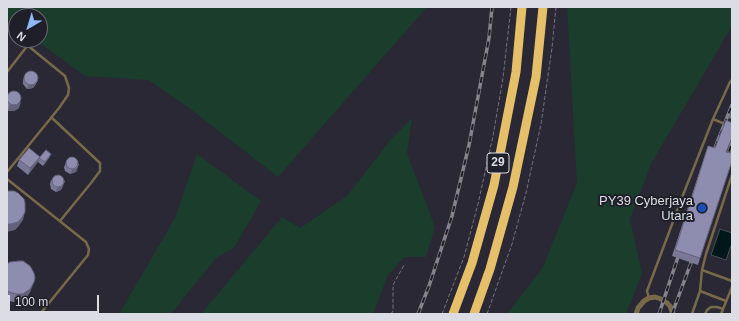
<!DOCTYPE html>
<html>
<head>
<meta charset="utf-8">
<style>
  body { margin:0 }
  #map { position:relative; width:739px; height:321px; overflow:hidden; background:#292834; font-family:Helvetica,sans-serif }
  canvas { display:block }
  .frame { position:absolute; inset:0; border:8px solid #dcdce4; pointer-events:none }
  .north { position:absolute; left:8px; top:8px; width:40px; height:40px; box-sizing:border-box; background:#1f1f2a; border:1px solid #6b6b74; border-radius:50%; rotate:218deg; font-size:11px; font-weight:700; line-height:16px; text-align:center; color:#dcdce4 }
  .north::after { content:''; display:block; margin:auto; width:14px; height:18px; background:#8eb9fd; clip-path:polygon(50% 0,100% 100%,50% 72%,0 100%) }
  .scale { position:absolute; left:8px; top:295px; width:91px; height:18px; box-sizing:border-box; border:2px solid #dcdce4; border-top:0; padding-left:5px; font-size:12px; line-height:14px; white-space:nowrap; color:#dcdce4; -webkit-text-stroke:3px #1f1f2a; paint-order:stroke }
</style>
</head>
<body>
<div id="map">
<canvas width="739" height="321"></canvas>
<div class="frame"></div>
<div class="north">N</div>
<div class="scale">100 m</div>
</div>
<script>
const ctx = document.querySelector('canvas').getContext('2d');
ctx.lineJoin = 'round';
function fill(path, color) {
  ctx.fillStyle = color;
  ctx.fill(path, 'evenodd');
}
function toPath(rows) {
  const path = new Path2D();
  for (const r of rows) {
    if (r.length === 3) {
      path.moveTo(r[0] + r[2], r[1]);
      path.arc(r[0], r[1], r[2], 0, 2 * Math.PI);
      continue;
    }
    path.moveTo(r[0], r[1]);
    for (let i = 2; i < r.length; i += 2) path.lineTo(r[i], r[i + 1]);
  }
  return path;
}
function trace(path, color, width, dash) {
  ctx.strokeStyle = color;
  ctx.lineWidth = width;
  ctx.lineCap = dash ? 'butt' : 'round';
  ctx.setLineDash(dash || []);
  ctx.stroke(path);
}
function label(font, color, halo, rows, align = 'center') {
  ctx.font = font + ' Helvetica,sans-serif';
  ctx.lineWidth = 4;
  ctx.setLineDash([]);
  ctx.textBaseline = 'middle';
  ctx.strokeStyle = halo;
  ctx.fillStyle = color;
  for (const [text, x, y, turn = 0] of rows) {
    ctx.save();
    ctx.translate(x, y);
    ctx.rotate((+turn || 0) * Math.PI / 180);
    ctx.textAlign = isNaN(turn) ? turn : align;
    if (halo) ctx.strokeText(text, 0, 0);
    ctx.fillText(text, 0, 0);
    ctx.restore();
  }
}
fill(toPath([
  [7,7,427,7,278,177,193,111,149,80,85,76,36,40,40,40,40,16,16,16,16,25,7,18],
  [567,7,732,7,732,26,651,164,630,219,642,274,626,314,507,314,542,269,577,183],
  [412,118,407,153,435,227,426,257,404,257,388,275,373,314,201,314,282,217,300,228,347,196,392,138],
  [197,154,261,201,234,248,216,258,171,314,119,314,175,218]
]), '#1b3d2c');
const water = toPath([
  [720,229,732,233,732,243,726,260,711,255,720,229]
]);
fill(water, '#01171a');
trace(water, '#435257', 1);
trace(toPath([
  [391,314,393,311,393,285,404,265],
  [442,314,464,257,478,204,493,136,503,78,511,7],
  [487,314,512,244,526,193,541,124,552,48,556,7]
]), '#75747e', 1, [4, 2]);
trace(toPath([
  [7,29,16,36],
  [7,72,28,45],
  [51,117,100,163,100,171,91,183,60,221],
  [713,119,732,127],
  [7,172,59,108,68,95,69,88,65,76,21,40],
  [7,179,86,242,89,249,88,255,40,314],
  [702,270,732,281],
  [700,291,726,301],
  [649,298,647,291,683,195,713,119,730,82,732,80],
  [692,314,700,291,702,270,706,254,732,175],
  [705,314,707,310,711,307,717,307,723,309],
  [721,314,732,287]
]), '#786949', 2.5);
trace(toPath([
  [636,314,638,308,644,301,649,298,655,297,661,299,667,303,670,306,673,314]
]), '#786949', 5);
trace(toPath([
  [453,314,472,263,494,185,516,72,522,7],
  [474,314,490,269,513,187,536,77,543,7]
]), '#e6bf6b', 9);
const rail = toPath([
  [711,158,732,105],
  [725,163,732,143],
  [418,314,429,286,452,216,469,145,489,38,492,7],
  [659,314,681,248],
  [672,314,695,252]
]);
trace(rail, '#85848e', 3.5);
trace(rail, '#1f1f2a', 2, [6]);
fill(toPath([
  [25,75,36,84,33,88,27,89,23,84,23,80],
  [8,93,19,108,14,111,8,111,7,110,7,96],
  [732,110,732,119,729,118],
  [715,148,727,152,700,258,698,265,672,256,706,152],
  [51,154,49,158,43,166,38,162,39,158],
  [40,157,37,163,28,175,17,166,19,160],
  [66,163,79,164,76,172,70,174,65,171,64,167],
  [51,180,65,181,61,190,56,192,51,189,50,184],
  [7,264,31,290,27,297,20,302,13,302,7,300]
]), '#7a7896');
fill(toPath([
  [38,80,36,84,33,88,27,89,29,84],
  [21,102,19,108,14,111,8,111,10,104],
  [51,154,49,158,43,166,45,162],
  [40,157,37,163,28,175,30,168],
  [77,168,76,172,70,174,72,170],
  [63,186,61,190,56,192,57,188],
  [25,212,23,220,18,227,15,230,7,232,7,224],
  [34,282,31,290,27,297,20,302,13,302,16,294]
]), '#63627a');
const building = toPath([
  [31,78,7],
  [14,98,7],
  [726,120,732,123,732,138,726,152,732,153,732,161,700,258,675,250,708,146,715,148,726,120],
  [29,148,40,157,30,168,19,160,29,148],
  [46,150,51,154,45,162,39,158,46,150],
  [72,163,6],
  [58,181,6],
  [7,191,14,191,18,193,24,199,25,203,25,212,21,219,18,222,11,224,7,224,7,191],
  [19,261,23,261,30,266,34,273,35,278,34,282,30,289,23,294,16,294,9,292,7,290,7,264,10,262,19,261]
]);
fill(building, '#8e8caf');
trace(building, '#63627a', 1);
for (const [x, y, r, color] of [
  [702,208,5,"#1a4fb4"]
]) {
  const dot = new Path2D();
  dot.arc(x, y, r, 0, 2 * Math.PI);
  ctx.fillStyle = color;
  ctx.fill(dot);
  trace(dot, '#1f1f2a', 1.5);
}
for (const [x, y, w] of [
  [498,163,22]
]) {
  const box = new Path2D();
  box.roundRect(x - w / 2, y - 10, w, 20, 3);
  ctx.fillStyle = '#1f1f2a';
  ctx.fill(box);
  trace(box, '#dcdce4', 1);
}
label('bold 12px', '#dcdce4', null, [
  ["29",498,163]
]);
label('13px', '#dcdce4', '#1f1f2a', [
  ["PY39 Cyberjaya",693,201],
  ["Utara",693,216]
], 'right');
</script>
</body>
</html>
